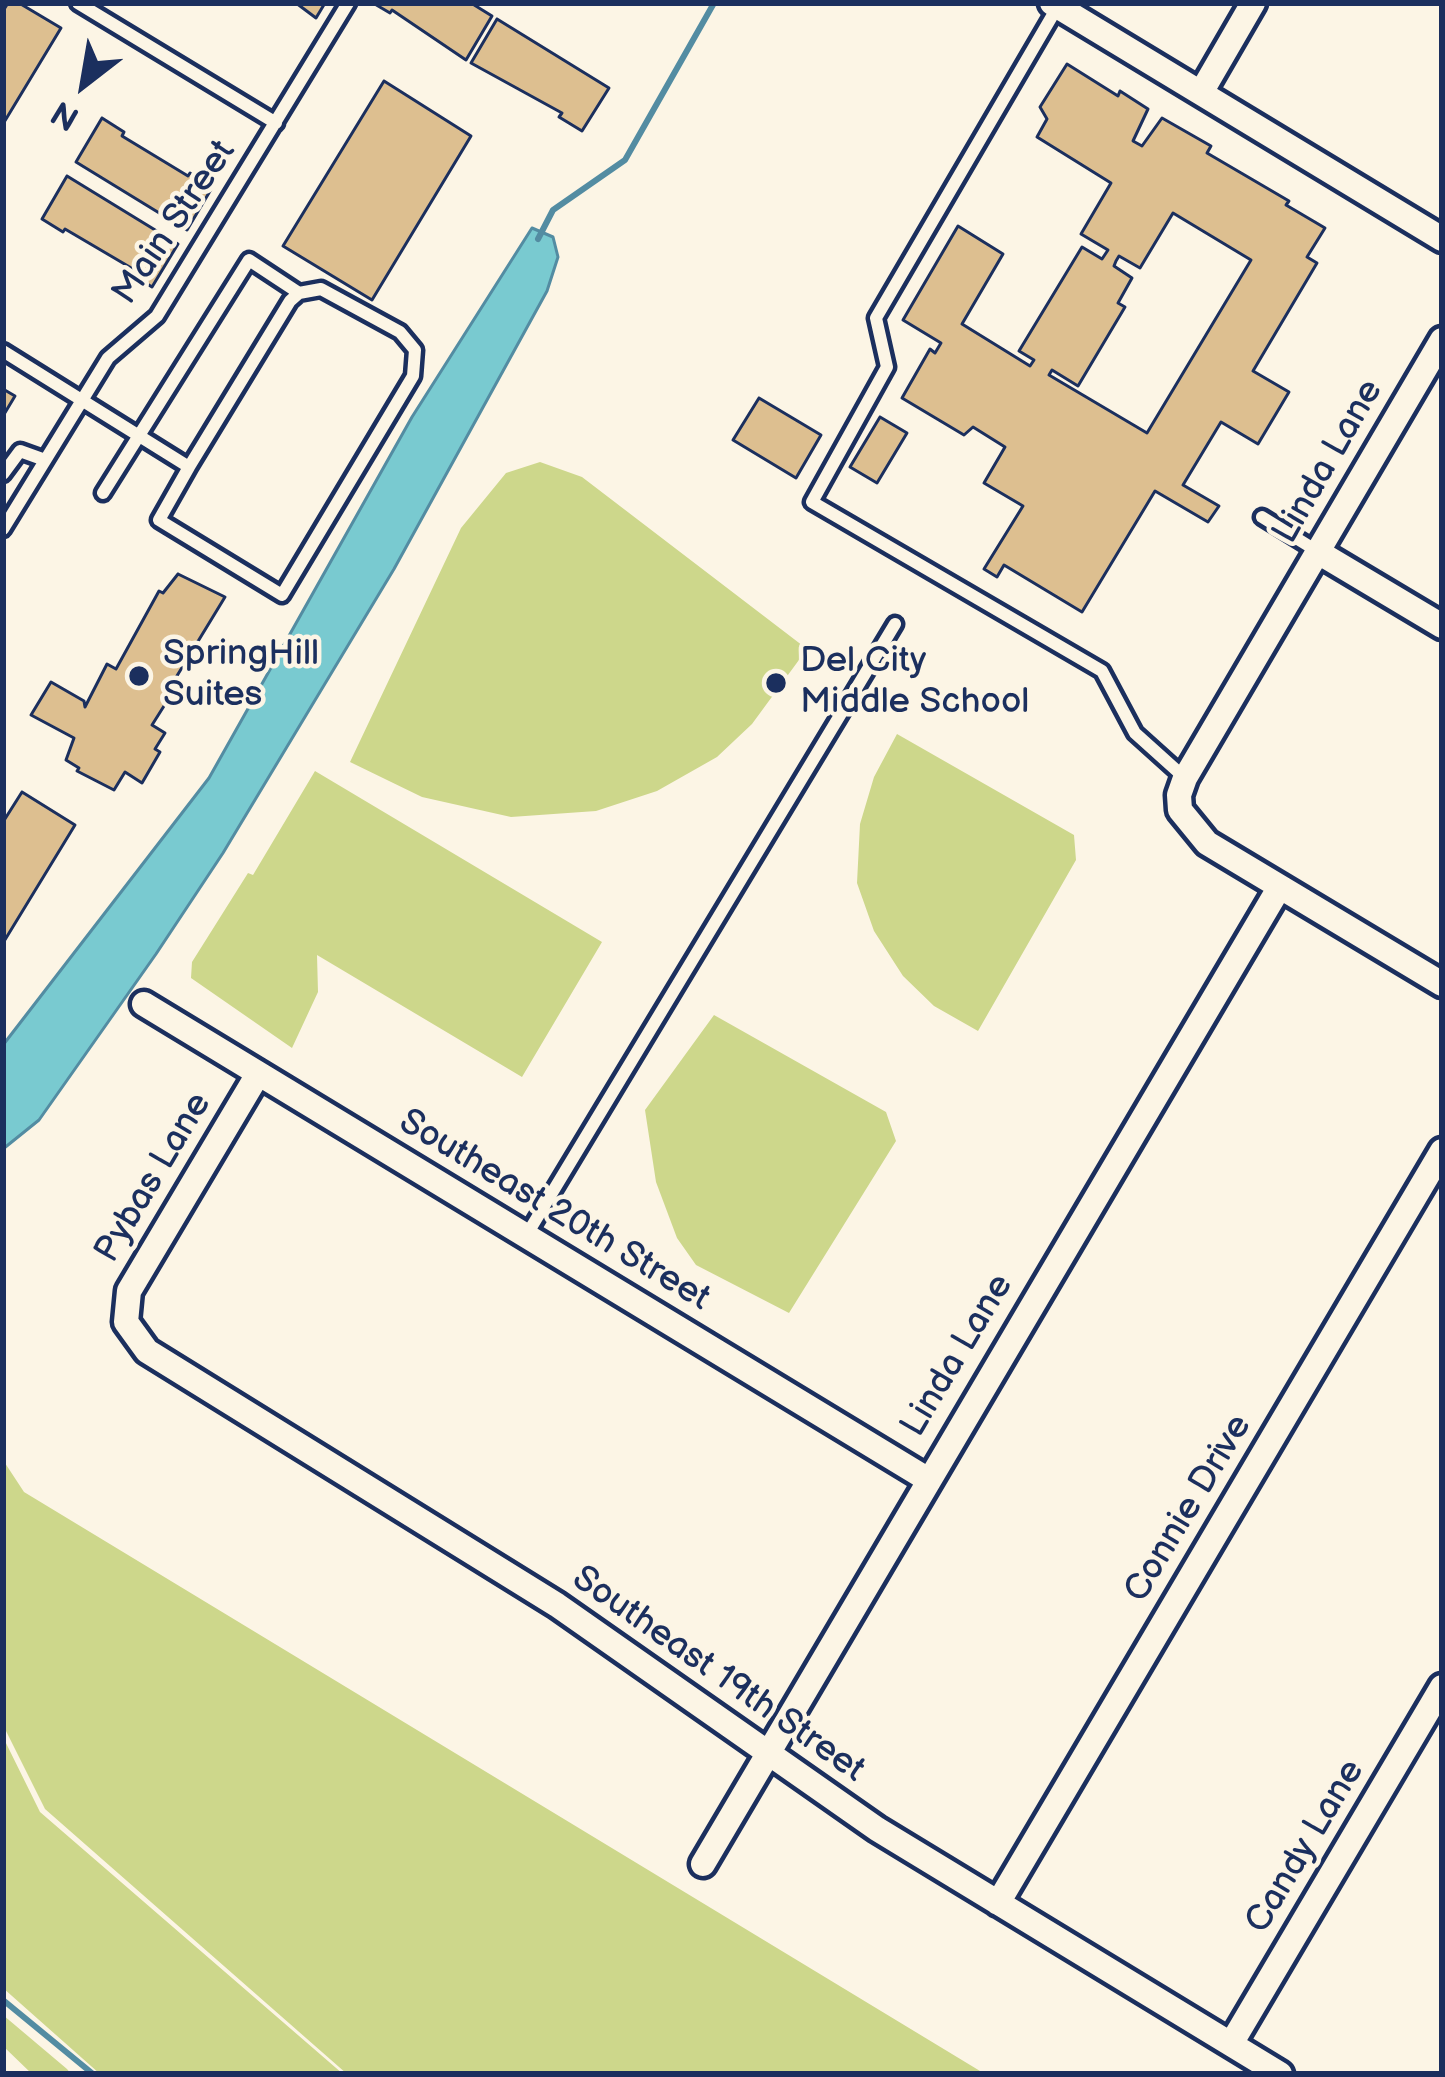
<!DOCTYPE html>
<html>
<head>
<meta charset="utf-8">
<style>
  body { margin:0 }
  #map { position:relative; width:1445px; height:2077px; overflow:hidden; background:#fcf5e5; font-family:"Balsamiq Sans",sans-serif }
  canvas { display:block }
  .frame { position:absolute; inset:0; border:6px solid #1b2f5e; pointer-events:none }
  .north { position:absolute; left:24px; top:24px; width:120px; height:120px; -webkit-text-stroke:9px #fcf5e5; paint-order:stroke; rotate:211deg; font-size:33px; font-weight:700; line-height:48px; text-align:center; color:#1b2f5e }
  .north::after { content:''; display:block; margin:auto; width:42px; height:54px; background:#1b2f5e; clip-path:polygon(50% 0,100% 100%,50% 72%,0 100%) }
</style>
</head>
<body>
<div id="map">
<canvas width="1445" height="2077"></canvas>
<div class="frame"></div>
<div class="north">N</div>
</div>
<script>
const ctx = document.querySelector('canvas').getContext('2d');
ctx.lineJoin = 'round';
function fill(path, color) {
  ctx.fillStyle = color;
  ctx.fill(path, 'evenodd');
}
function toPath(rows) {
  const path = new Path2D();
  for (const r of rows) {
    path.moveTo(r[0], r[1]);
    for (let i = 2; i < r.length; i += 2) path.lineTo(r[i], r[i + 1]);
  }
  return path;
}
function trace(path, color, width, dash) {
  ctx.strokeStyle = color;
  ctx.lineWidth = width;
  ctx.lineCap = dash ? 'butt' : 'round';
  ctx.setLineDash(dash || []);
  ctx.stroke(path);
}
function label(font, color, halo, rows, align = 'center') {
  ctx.font = font + ' "Balsamiq Sans",sans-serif';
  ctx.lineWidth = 9;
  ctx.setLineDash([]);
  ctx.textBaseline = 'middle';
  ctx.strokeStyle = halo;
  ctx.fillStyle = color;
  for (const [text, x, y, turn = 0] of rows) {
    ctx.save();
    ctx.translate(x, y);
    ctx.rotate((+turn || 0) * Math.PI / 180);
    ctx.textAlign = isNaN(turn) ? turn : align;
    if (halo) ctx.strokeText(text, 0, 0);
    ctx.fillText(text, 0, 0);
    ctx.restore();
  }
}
fill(toPath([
  [540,462,582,477,807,649,752,724,717,757,657,791,596,811,511,817,422,797,350,762,461,528,506,473],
  [897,734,1074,835,1076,860,978,1031,934,1006,903,976,874,931,857,883,860,824,874,777],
  [315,771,602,942,522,1077,317,955,318,992,292,1048,191,978,192,962,248,873,253,875],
  [714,1015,886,1112,896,1141,789,1313,696,1265,677,1238,656,1182,645,1110],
  [3,1460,24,1492,985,2074,347,2074,45,1809,3,1725],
  [3,1737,40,1812,343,2074,100,2074,3,1988],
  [3,2015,67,2069,71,2074,32,2074,3,2046]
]), '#cdd78b');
const water = toPath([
  [532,228,553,237,558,257,547,291,394,569,223,853,156,954,39,1120,3,1149,3,1045,209,778,412,417,532,228]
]);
fill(water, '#79cad0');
trace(water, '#538ca2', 3);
trace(toPath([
  [538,239,553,210,625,160,714,3],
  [3,2000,93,2074]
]), '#538ca2', 6);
const building = toPath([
  [8,3,19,3,61,28,3,124,3,11,8,3],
  [296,3,325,3,316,18,296,3],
  [373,3,471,3,492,16,466,60,392,10,390,13,373,3],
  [497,19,609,88,582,131,559,117,562,113,471,63,497,19],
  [1067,64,1118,96,1120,91,1148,109,1133,141,1142,146,1162,118,1211,146,1207,153,1289,201,1286,205,1325,228,1307,257,1317,263,1253,371,1289,392,1258,444,1221,422,1183,485,1219,506,1208,522,1155,491,1082,612,1004,565,997,577,984,569,1023,506,984,483,1005,447,973,427,964,435,902,398,930,349,935,353,941,343,903,320,958,226,1003,254,962,324,1030,366,1034,360,1019,351,1082,247,1102,259,1108,250,1081,234,1111,183,1037,137,1047,119,1040,107,1067,64],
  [1173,213,1251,260,1147,433,1049,375,1052,370,1078,386,1125,307,1118,303,1132,278,1114,266,1116,261,1119,256,1140,268,1173,213],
  [384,81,471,136,372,300,283,246,384,81],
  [102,118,124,132,122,136,188,176,190,173,213,186,187,230,76,162,102,118],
  [67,176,178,244,152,287,130,273,133,269,65,229,63,232,42,219,67,176],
  [3,389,15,396,3,416,3,389],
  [759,398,821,435,796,478,733,440,759,398],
  [880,417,907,433,877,483,850,467,880,417],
  [178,574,225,597,172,684,176,687,152,725,165,733,155,749,160,752,142,783,125,772,114,790,77,771,79,768,66,760,74,738,31,715,51,682,84,701,85,707,107,664,116,669,159,591,163,593,178,574],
  [22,792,75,825,3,943,3,822,22,792]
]);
fill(building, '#ddbf90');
trace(building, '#1b2f5e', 3);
const service = toPath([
  [78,3,276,123],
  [1058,6,876,318,887,367,812,502,1102,671,1135,733,1185,778],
  [3,351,189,467,159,520,282,595,413,376,415,350,400,332,321,289,299,293,290,301,189,467],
  [3,474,20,451,45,460],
  [103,493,249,260,299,293],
  [1262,517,1317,551],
  [3,529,108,358,157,316,348,3],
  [526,1236,895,624]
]);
const minor = toPath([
  [1052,3,1442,239],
  [1202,91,1253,3],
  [1442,340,1185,778,1179,795,1180,810,1207,843,1442,984],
  [1318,552,1442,626],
  [144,1004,927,1479],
  [258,1074,129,1291,126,1322,147,1351,557,1605,877,1829,1280,2074],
  [703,1864,1279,888],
  [998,1903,1442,1151],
  [1231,2044,1442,1687]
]);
trace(service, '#1b2f5e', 21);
trace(minor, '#1b2f5e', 33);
trace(service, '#fcf5e5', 12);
trace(minor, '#fcf5e5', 24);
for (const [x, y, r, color] of [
  [139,676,12,"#1b2f5e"],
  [776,683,12,"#1b2f5e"]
]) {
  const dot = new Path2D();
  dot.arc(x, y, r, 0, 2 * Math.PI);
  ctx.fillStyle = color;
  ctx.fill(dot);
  trace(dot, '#fcf5e5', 4.5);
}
label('36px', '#1b2f5e', '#fcf5e5', [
  ["Main Street",175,223,-56],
  ["Linda Lane",1329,462,-60],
  ["Pybas Lane",154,1178,-59],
  ["Southeast 20th Street",554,1211,31],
  ["Linda Lane",958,1356,-59],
  ["Connie Drive",1189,1509,-59],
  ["Southeast 19th Street",718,1675,35],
  ["Candy Lane",1306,1847,-59]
]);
label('36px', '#1b2f5e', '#fcf5e5', [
  ["SpringHill",163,655],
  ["Suites",163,696],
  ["Del City",800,662],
  ["Middle School",800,703]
], 'left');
</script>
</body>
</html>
